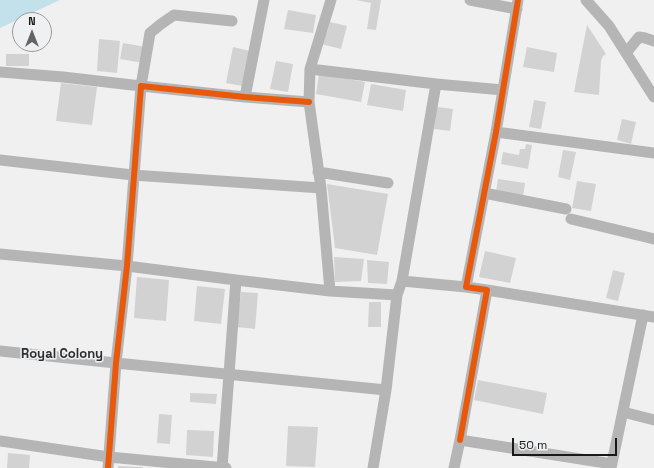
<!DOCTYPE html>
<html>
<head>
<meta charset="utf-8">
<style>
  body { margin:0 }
  #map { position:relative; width:654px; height:468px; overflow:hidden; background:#f0f0f1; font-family:"Space Grotesk",sans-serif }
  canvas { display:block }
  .north { position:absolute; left:12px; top:12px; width:40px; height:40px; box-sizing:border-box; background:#eff0f2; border:1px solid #999a9c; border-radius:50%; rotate:0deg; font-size:11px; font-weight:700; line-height:16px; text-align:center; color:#19191a }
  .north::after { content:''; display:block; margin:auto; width:14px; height:18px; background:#646465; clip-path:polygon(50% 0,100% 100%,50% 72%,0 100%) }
  .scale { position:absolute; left:512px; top:438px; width:105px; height:18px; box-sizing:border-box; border:2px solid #19191a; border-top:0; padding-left:5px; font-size:12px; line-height:14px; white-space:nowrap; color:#19191a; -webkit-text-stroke:3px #eff0f2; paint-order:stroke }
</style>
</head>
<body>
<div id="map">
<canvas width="654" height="468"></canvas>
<div class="north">N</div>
<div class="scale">50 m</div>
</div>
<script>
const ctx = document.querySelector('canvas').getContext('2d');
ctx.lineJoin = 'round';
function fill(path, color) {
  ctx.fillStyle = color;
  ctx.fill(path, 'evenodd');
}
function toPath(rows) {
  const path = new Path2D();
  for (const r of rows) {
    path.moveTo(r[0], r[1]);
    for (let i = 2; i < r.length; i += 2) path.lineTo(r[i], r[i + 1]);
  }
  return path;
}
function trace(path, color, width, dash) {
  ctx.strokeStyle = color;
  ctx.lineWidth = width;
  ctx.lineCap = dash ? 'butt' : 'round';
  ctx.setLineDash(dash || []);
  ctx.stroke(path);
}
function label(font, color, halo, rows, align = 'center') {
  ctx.font = font + ' "Space Grotesk",sans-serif';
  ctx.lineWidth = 3;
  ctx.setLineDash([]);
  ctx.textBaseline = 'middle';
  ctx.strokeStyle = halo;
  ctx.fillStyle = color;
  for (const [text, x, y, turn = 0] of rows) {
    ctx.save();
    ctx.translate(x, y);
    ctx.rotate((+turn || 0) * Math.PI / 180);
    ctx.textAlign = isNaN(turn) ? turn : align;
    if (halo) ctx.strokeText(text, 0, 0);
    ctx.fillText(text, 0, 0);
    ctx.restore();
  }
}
fill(toPath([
  [0,0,60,0,0,28]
]), '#c3e1eb');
fill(toPath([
  [356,0,381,0,376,30,367,29,371,3],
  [288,10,316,15,313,33,284,29],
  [330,22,347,26,341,49,321,44,324,32,327,33],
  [587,25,606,54,603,56,601,61,599,95,574,92],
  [99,39,120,41,117,73,97,71],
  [123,43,146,47,143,63,120,59],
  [233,47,250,51,242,86,226,83],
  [527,47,557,53,554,72,523,67],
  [6,54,29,54,29,66,6,66],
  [276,61,293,64,288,92,270,89],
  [319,74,365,82,361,102,316,94],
  [61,83,97,87,92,125,56,121],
  [371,84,406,90,403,111,367,105],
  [534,100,546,102,541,129,529,127],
  [437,107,453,109,450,131,434,129],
  [622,119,636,122,631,144,617,140],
  [526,144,532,145,528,169,501,164,503,152,519,155,520,149,525,149],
  [563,150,576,152,570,180,558,177],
  [498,179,525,183,523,197,496,192],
  [577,181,596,184,591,211,572,208],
  [327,184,388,194,377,255,335,248],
  [485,251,516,258,510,283,479,277],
  [334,257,364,259,361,281,335,282],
  [367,260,389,262,387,284,368,283],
  [613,270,625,273,618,301,606,298],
  [137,277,169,280,166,321,134,318],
  [197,286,225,289,221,324,194,321],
  [241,292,258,293,255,329,237,327],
  [369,302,381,302,381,327,368,327],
  [478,380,547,393,543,414,474,400],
  [190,393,217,394,216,404,190,402],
  [159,414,172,415,170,444,157,443],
  [288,426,318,427,315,467,286,466],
  [187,430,214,431,213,457,186,455],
  [8,453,30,455,29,468,7,468],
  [118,466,143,467,143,468,118,468]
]), '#d3d2d3');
trace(toPath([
  [470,0,517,9],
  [586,0,609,26,654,97],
  [626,53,639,37,645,38,654,41],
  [310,69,436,84,503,90],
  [0,72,63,77,141,86,150,33,161,24,174,15,232,21],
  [245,97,264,0],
  [496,132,654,153],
  [0,160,133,175,321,188],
  [318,172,388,183],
  [484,193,566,209],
  [571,219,654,239],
  [0,254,127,266,236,280,330,291,397,295],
  [402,281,466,287],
  [487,290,654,317],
  [330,291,321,188,309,102,310,69,331,0],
  [0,351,116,363,386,390],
  [623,412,654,420],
  [460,440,487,290,466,287,496,132,518,0],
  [0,441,109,457,226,468],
  [108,468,116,363,127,266,141,86,245,97,309,102],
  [222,468,236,280],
  [373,468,386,390,397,295,402,281,436,84],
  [454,468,460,440,612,464],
  [611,468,643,315]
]), '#b5b5b6', 11);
trace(toPath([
  [460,440,487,290,466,287,496,132,518,0],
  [108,468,116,363,127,266,141,86,245,97,309,102]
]), '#e8590c', 6);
label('bold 13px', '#2d2e2f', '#eff0f2', [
  ["Royal Colony",62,354]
]);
</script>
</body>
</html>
